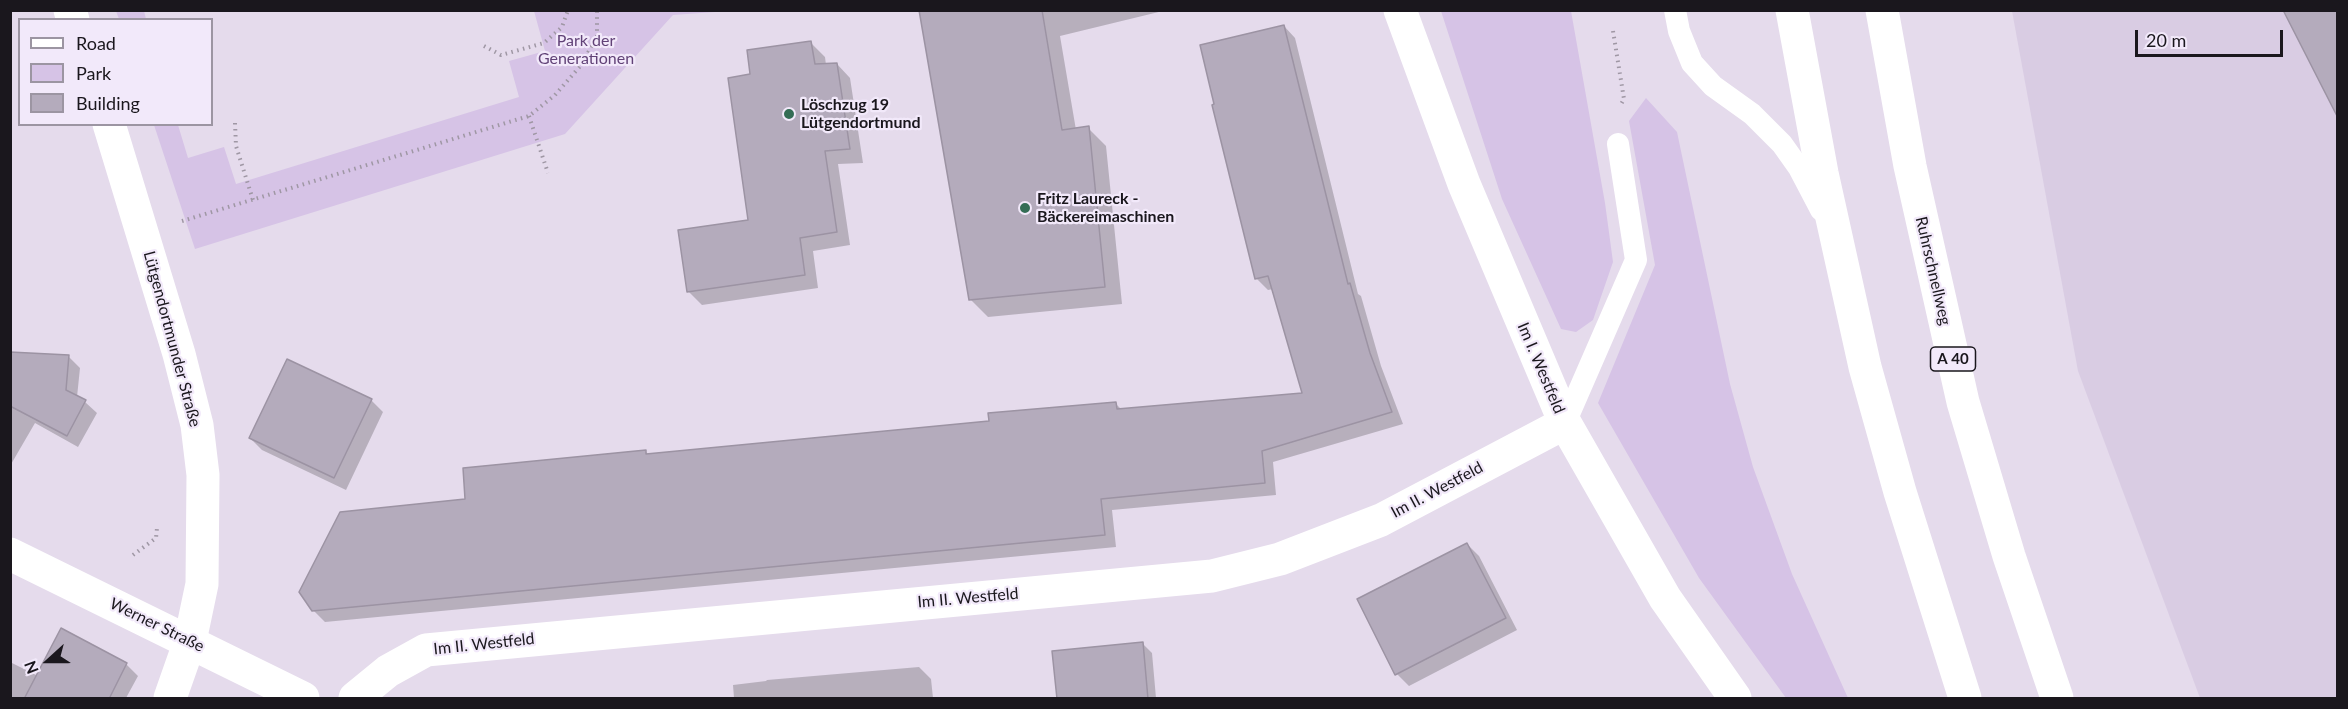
<!DOCTYPE html>
<html>
<head>
<meta charset="utf-8">
<style>
  body { margin:0 }
  #map { position:relative; width:2348px; height:709px; overflow:hidden; background:#e5dbec; font-family:Lato,sans-serif }
  canvas { display:block }
  .frame { position:absolute; inset:0; border:12px solid #1a171d; pointer-events:none }
  .legend { position:absolute; left:18px; top:18px; width:195px; height:108px; box-sizing:border-box; background:#f2e9fa; border:2px solid #9c95a2; margin:0; padding:8px 10px; list-style:none; font-size:18px; color:#1a171d }
  .legend li { display:flex; align-items:center; gap:12px; height:30px }
  .legend b { width:30px; border:2px solid #9c95a2 }
  .north { position:absolute; left:18px; top:631px; width:60px; height:60px; -webkit-text-stroke:4px #f2e9fa; paint-order:stroke; rotate:249deg; font-size:16px; font-weight:700; line-height:24px; text-align:center; color:#1a171d }
  .north::after { content:''; display:block; margin:auto; width:21px; height:27px; background:#1a171d; clip-path:polygon(50% 0,100% 100%,50% 72%,0 100%) }
  .scale { position:absolute; left:2135px; top:30px; width:148px; height:27px; box-sizing:border-box; border:3px solid #1a171d; border-top:0; padding-left:8px; font-size:18px; line-height:21px; white-space:nowrap; color:#1a171d; -webkit-text-stroke:4px #f2e9fa; paint-order:stroke }
</style>
</head>
<body>
<div id="map">
<canvas width="2348" height="709"></canvas>
<div class="frame"></div>
<ul class="legend">
<li><b style="height:8px;background:#fff"></b>Road</li>
<li><b style="height:16px;background:#d6c3e6"></b>Park</li>
<li><b style="height:16px;background:#b4abbc"></b>Building</li>
</ul>
<div class="north">N</div>
<div class="scale">20 m</div>
</div>
<script>
const ctx = document.querySelector('canvas').getContext('2d');
ctx.lineJoin = 'round';
function fill(path, color) {
  ctx.fillStyle = color;
  ctx.fill(path, 'evenodd');
}
function toPath(rows) {
  const path = new Path2D();
  for (const r of rows) {
    path.moveTo(r[0], r[1]);
    for (let i = 2; i < r.length; i += 2) path.lineTo(r[i], r[i + 1]);
  }
  return path;
}
function trace(path, color, width, dash) {
  ctx.strokeStyle = color;
  ctx.lineWidth = width;
  ctx.lineCap = dash ? 'butt' : 'round';
  ctx.setLineDash(dash || []);
  ctx.stroke(path);
}
function label(font, color, halo, rows, align = 'center') {
  ctx.font = font + ' Lato,sans-serif';
  ctx.lineWidth = 4.5;
  ctx.setLineDash([]);
  ctx.textBaseline = 'middle';
  ctx.strokeStyle = halo;
  ctx.fillStyle = color;
  for (const [text, x, y, turn = 0] of rows) {
    ctx.save();
    ctx.translate(x, y);
    ctx.rotate((+turn || 0) * Math.PI / 180);
    ctx.textAlign = isNaN(turn) ? turn : align;
    if (halo) ctx.strokeText(text, 0, 0);
    ctx.fillText(text, 0, 0);
    ctx.restore();
  }
}
fill(toPath([
  [2012,11,2337,11,2337,698,2200,698,2078,371]
]), '#d9cce3');
fill(toPath([
  [116,11,144,11,146,19,119,19],
  [534,11,729,11,673,15,565,134,195,249,154,125,178,125,188,158,224,147,236,184,519,97,509,61,545,51],
  [1441,11,1571,11,1605,203,1613,262,1593,320,1576,332,1561,329,1502,199],
  [1646,98,1677,132,1730,384,1753,467,1792,574,1848,698,1786,698,1699,578,1598,403,1655,265,1629,121]
]), '#d6c3e6');
fill(toPath([
  [921,10,1167,10,1060,36,1076,130,1088,128,1106,146,1122,304,988,317,970,299],
  [2284,10,2338,10,2338,83,2333,86],
  [1284,26,1295,38,1358,294,1361,296,1381,366,1403,424,1273,462,1276,495,1112,510,1116,547,325,622,313,610,467,500,646,452,649,455,991,423,1116,404,1122,410,1304,395,1273,289,1268,290,1256,278],
  [811,43,825,57,826,65,837,64,850,78,863,163,838,164,850,245,813,251,818,288,702,305,688,291,750,221,751,75],
  [10,353,68,356,80,368,77,397,85,402,97,413,78,447,35,423,10,466],
  [371,400,383,412,346,490,262,450,250,438],
  [1467,544,1479,556,1517,630,1409,686,1397,674],
  [62,630,126,664,138,676,126,698,10,698,10,662,38,676],
  [1143,644,1152,653,1156,698,1058,698],
  [919,667,931,679,933,698,734,698,733,685,766,681,767,680]
]), '#0003');
const building = toPath([
  [919,10,1042,10,1062,130,1089,126,1105,287,969,300,919,10],
  [2283,10,2337,10,2337,116,2283,10],
  [1284,25,1348,284,1350,283,1370,353,1392,412,1262,451,1265,483,1101,499,1105,535,312,611,299,592,340,512,465,499,463,468,646,450,646,454,989,421,988,413,1116,402,1117,409,1302,393,1268,276,1255,279,1212,105,1214,104,1200,45,1284,25],
  [811,41,815,64,837,63,850,149,825,151,837,232,800,238,805,275,687,292,678,230,748,220,728,78,750,74,747,50,811,41],
  [10,352,69,355,66,390,86,400,67,436,10,406,10,352],
  [287,359,372,399,334,478,249,438,287,359],
  [1467,543,1506,618,1395,675,1357,599,1467,543],
  [61,628,127,663,109,699,24,699,61,628],
  [1143,642,1148,699,1057,699,1052,651,1143,642]
]);
fill(building, '#b4abbc');
trace(building, '#9c93a3', 1.5);
trace(toPath([
  [1613,31,1624,99,1620,106],
  [484,46,501,55,544,43,562,27,568,10],
  [529,116,548,173],
  [235,123,236,146,253,200],
  [182,221,529,116,555,95,582,64,597,36,597,10],
  [133,555,156,538,157,528]
]), '#9f97a4', 4, [1.5, 4.5]);
trace(toPath([
  [1675,10,1679,31,1692,63,1713,86,1752,114,1782,144,1799,168,1821,210],
  [1565,423,1636,260,1618,144]
]), '#fff', 22);
trace(toPath([
  [1400,10,1464,184,1565,423,1665,598,1735,698],
  [10,554,303,698],
  [355,698,388,671,426,650,1212,576,1280,559,1381,520,1565,423]
]), '#fff', 33);
trace(toPath([
  [70,10,73,20],
  [109,124,179,354,197,425,203,475,202,584,190,641,170,698]
]), '#fff', 33);
trace(toPath([
  [1792,10,1822,173,1865,367,1900,492,1965,698],
  [1882,10,1910,166,1963,402,2009,556,2057,698]
]), '#fff', 33);
for (const [x, y, r, color] of [
  [789,114,6,"#346d55"],
  [1025,208,6,"#346d55"]
]) {
  const dot = new Path2D();
  dot.arc(x, y, r, 0, 2 * Math.PI);
  ctx.fillStyle = color;
  ctx.fill(dot);
  trace(dot, '#f2e9fa', 2);
}
for (const [x, y, w] of [
  [1953,359,45]
]) {
  const box = new Path2D();
  box.roundRect(x - w / 2, y - 12, w, 24, 4.5);
  ctx.fillStyle = '#f2e9fa';
  ctx.fill(box);
  trace(box, '#1a171d', 1.5);
}
label('bold 15px', '#1a171d', null, [
  ["A 40",1953,359]
]);
label('16px', '#614277', '#f2e9fa', [
  ["Park der",586,41],
  ["Generationen",586,59]
]);
label('bold 16px', '#1a171d', '#f2e9fa', [
  ["Löschzug 19",801,105],
  ["Lütgendortmund",801,123],
  ["Fritz Laureck -",1037,199],
  ["Bäckereimaschinen",1037,217]
], 'left');
label('16px', '#1a171d', '#f2e9fa', [
  ["Ruhrschnellweg",1933,271,77],
  ["Lütgendortmunder Straße",172,339,75],
  ["Im I. Westfeld",1541,368,67],
  ["Im II. Westfeld",1437,490,-28],
  ["Im II. Westfeld",968,598,-5],
  ["Werner Straße",157,625,26],
  ["Im II. Westfeld",484,644,-6]
]);
</script>
</body>
</html>
